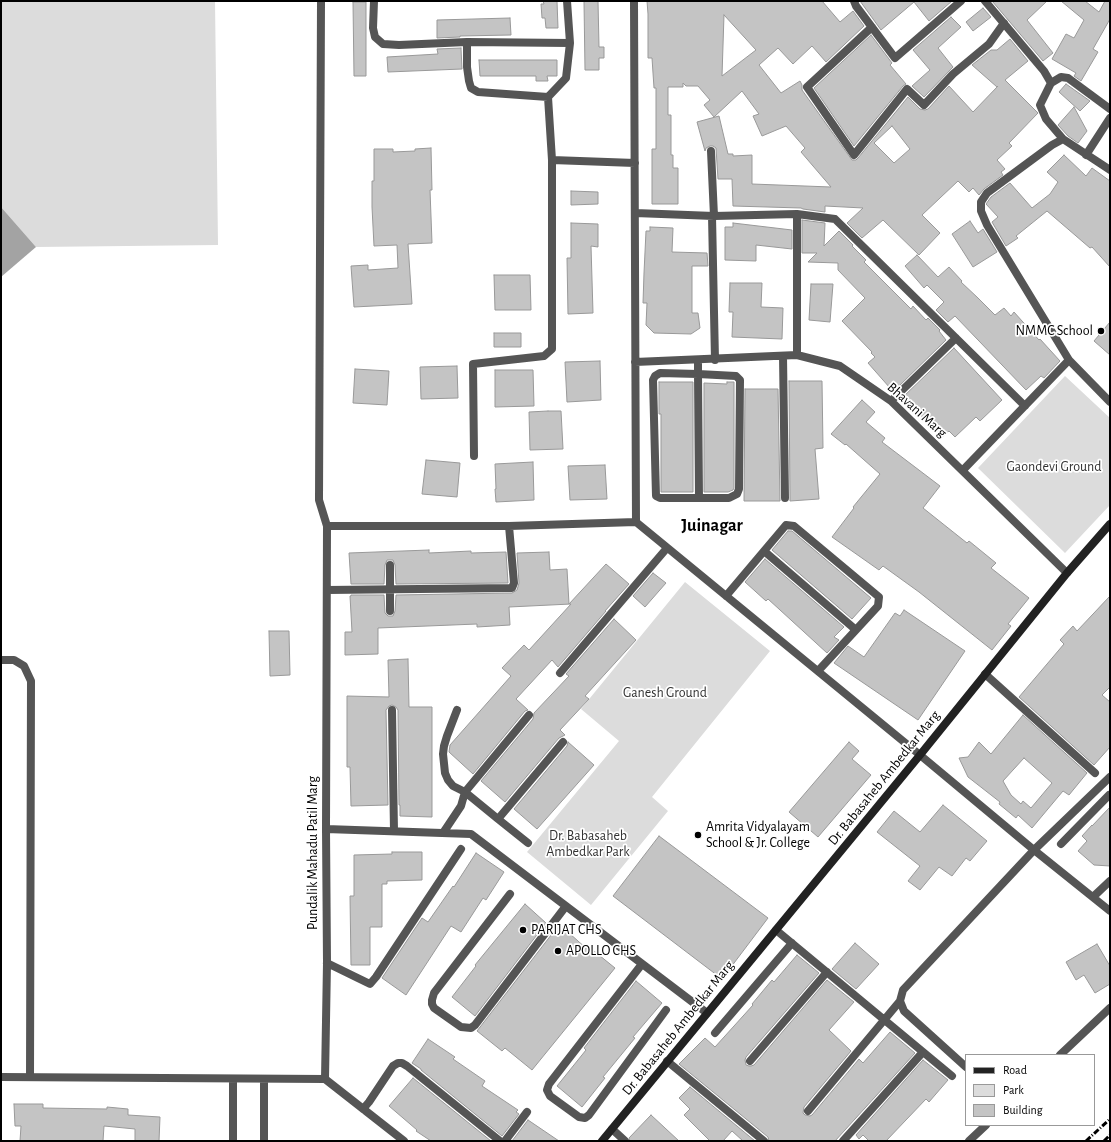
<!DOCTYPE html>
<html>
<head>
<meta charset="utf-8">
<style>
  body { margin:0 }
  #map { position:relative; width:1111px; height:1142px; overflow:hidden; background:#fff; font-family:"Alegreya Sans",sans-serif }
  canvas { display:block }
  .frame { position:absolute; inset:0; border:2px solid #000; pointer-events:none }
  .legend { position:absolute; left:965px; top:1054px; width:130px; height:72px; box-sizing:border-box; background:#fff; border:1px solid #999; margin:0; padding:5px 7px; list-style:none; font-size:12px; color:#000 }
  .legend li { display:flex; align-items:center; gap:8px; height:20px }
  .legend b { width:20px; border:1px solid #999 }
</style>
</head>
<body>
<div id="map">
<canvas width="1111" height="1142"></canvas>
<div class="frame"></div>
<ul class="legend">
<li><b style="height:5px;background:#222"></b>Road</li>
<li><b style="height:11px;background:#dcdcdc"></b>Park</li>
<li><b style="height:11px;background:#c4c4c4"></b>Building</li>
</ul>
</div>
<script>
const ctx = document.querySelector('canvas').getContext('2d');
ctx.lineJoin = 'round';
function fill(path, color) {
  ctx.fillStyle = color;
  ctx.fill(path, 'evenodd');
}
function toPath(rows) {
  const path = new Path2D();
  for (const r of rows) {
    path.moveTo(r[0], r[1]);
    for (let i = 2; i < r.length; i += 2) path.lineTo(r[i], r[i + 1]);
  }
  return path;
}
function trace(path, color, width, dash) {
  ctx.strokeStyle = color;
  ctx.lineWidth = width;
  ctx.lineCap = dash ? 'butt' : 'round';
  ctx.setLineDash(dash || []);
  ctx.stroke(path);
}
function label(font, color, halo, rows, align = 'center') {
  ctx.font = font + ' "Alegreya Sans",sans-serif';
  ctx.lineWidth = 3.5;
  ctx.setLineDash([]);
  ctx.textBaseline = 'middle';
  ctx.strokeStyle = halo;
  ctx.fillStyle = color;
  for (const [text, x, y, turn = 0] of rows) {
    ctx.save();
    ctx.translate(x, y);
    ctx.rotate((+turn || 0) * Math.PI / 180);
    ctx.textAlign = isNaN(turn) ? turn : align;
    if (halo) ctx.strokeText(text, 0, 0);
    ctx.fillText(text, 0, 0);
    ctx.restore();
  }
}
fill(toPath([
  [1,1,215,1,218,245,36,247,1,207],
  [1065,376,1110,418,1110,505,1065,553,978,468],
  [685,582,770,651,652,797,668,811,591,905,527,852,619,741,581,709]
]), '#dcdcdc');
fill(toPath([
  [1,207,36,247,1,277]
]), '#a3a3a3');
const building = toPath([
  [543,1,557,1,558,28,546,28,545,18,542,18,541,4,544,4,543,1],
  [584,1,598,1,599,47,604,47,604,58,599,58,599,70,585,70,584,1],
  [647,1,822,1,840,22,853,11,864,26,826,62,812,46,793,64,778,48,759,65,781,93,800,81,802,85,802,90,852,160,856,160,858,158,908,97,920,109,925,110,928,109,949,86,973,112,998,86,997,87,972,65,991,50,997,50,1010,39,1028,61,1005,80,1038,113,1009,143,1012,146,997,160,1005,169,1001,172,1003,175,984,189,979,195,973,188,969,192,958,181,922,215,940,233,919,255,883,220,862,238,847,223,863,208,825,206,825,212,803,209,801,208,733,206,732,179,718,179,716,148,713,146,710,146,706,148,705,151,697,122,719,116,728,154,733,154,733,156,752,155,752,184,831,187,801,152,805,148,786,126,762,136,753,116,759,114,742,91,714,117,704,105,710,100,698,86,686,86,683,83,683,87,668,87,668,115,671,115,671,155,673,155,673,168,678,168,678,204,652,204,652,149,656,149,656,88,654,88,652,58,648,58,648,14,647,1],
  [724,15,756,50,722,76,724,15],
  [892,126,910,149,894,163,874,143,892,126],
  [860,1,952,1,929,21,914,2,881,30,860,1],
  [992,1,1047,1,1027,20,1053,53,1043,61,992,1],
  [1061,1,1085,1,1099,12,1105,1,1110,1,1110,19,1093,49,1098,52,1081,81,1074,76,1076,73,1052,59,1066,34,1074,38,1084,20,1061,1],
  [353,2,366,2,366,76,354,76,353,2],
  [983,8,991,17,973,31,966,22,983,8],
  [951,17,961,27,938,48,953,67,924,97,912,86,930,70,913,50,951,17],
  [510,18,511,35,460,36,460,37,437,38,437,20,510,18],
  [871,35,892,63,890,65,906,84,903,86,854,146,814,88,871,35],
  [461,48,462,69,388,72,387,57,438,54,437,49,461,48],
  [479,60,557,60,557,76,547,76,548,81,536,81,536,76,480,76,479,60],
  [1066,84,1090,101,1080,111,1059,92,1066,84],
  [1074,107,1087,131,1078,143,1068,136,1058,125,1074,107],
  [431,148,432,190,430,190,432,243,408,244,412,304,354,307,351,266,368,265,368,270,398,268,397,245,374,246,372,207,372,181,374,181,374,149,393,149,393,152,415,151,415,149,431,148],
  [1064,155,1086,176,1092,168,1110,181,1110,267,1092,247,1090,248,1047,211,1016,236,1018,238,1006,246,992,222,998,217,986,204,991,197,1010,183,1032,208,1050,194,1058,182,1047,172,1064,155],
  [571,191,598,192,598,204,571,205,571,191],
  [802,220,825,223,824,246,839,231,853,245,852,246,866,260,864,262,911,309,913,306,926,320,928,318,940,330,939,331,946,340,895,390,892,387,890,388,868,363,875,357,871,353,872,352,842,321,865,298,838,270,838,263,808,262,817,253,802,253,802,220],
  [970,221,978,233,983,229,997,252,973,267,952,234,970,221],
  [571,223,598,224,598,247,591,246,593,313,568,314,567,258,571,258,571,223],
  [733,223,792,230,792,249,756,245,756,261,725,260,725,227,733,227,733,223],
  [650,227,673,228,672,252,707,253,708,266,692,266,692,313,698,313,700,328,691,334,654,333,646,325,647,303,643,303,644,273,646,231,650,231,650,227],
  [917,255,938,277,949,267,962,281,961,282,978,298,995,315,1004,308,1011,316,1014,312,1039,340,1040,339,1060,361,1044,378,1041,376,1026,390,955,316,948,322,936,310,944,302,927,285,924,288,905,266,917,255],
  [494,275,530,275,531,310,495,310,494,275],
  [730,283,762,283,761,307,783,308,782,339,732,337,733,312,729,312,730,283],
  [811,284,833,284,830,322,809,320,811,284],
  [1110,322,1110,355,1094,341,1110,322],
  [494,333,521,333,521,347,494,347,494,333],
  [954,348,1002,400,980,421,976,417,955,437,949,431,942,437,903,397,954,348],
  [600,361,601,400,567,402,565,362,600,361],
  [457,366,458,398,421,399,420,367,457,366],
  [355,369,389,371,387,405,353,403,355,369],
  [495,370,533,370,534,406,495,407,495,370],
  [789,381,822,381,823,448,815,449,819,499,790,501,789,381],
  [659,382,693,382,693,492,661,492,661,414,659,414,659,382],
  [727,382,734,382,734,488,733,490,728,492,704,492,704,383,727,384,727,382],
  [745,389,778,389,780,501,744,501,745,389],
  [862,400,875,412,866,422,885,438,882,442,940,486,923,508,967,543,969,541,996,563,991,568,1029,598,1008,624,1011,626,992,650,919,592,883,566,879,570,832,537,854,508,853,507,880,474,846,444,845,445,831,434,862,400],
  [548,411,561,411,563,449,530,450,529,412,548,411],
  [426,460,460,463,457,497,422,494,426,460],
  [533,462,534,500,496,502,495,489,496,489,495,464,533,462],
  [605,465,607,499,570,500,568,466,605,465],
  [788,531,792,531,871,598,852,619,772,550,788,531],
  [429,550,429,553,471,551,471,553,506,552,508,583,396,584,395,565,393,560,387,560,385,565,384,584,351,584,349,553,429,550],
  [549,552,550,570,567,569,569,604,606,564,629,584,605,611,606,611,558,667,552,660,516,699,528,710,525,711,473,774,449,752,450,745,511,676,502,668,524,645,529,650,571,604,509,607,510,625,477,627,477,624,378,628,378,654,345,655,345,632,352,632,350,596,351,596,351,595,384,595,385,613,388,616,393,616,395,611,396,595,512,593,517,590,519,583,517,553,549,552],
  [765,559,844,627,834,637,839,640,827,653,768,599,766,601,745,582,765,559],
  [653,573,666,583,645,607,633,596,653,573],
  [1110,596,1110,687,1102,695,1110,702,1110,747,1094,765,1019,697,1064,644,1060,640,1073,626,1077,631,1110,596],
  [904,610,965,651,918,720,834,663,848,646,864,657,895,613,900,616,904,610],
  [614,619,636,640,585,696,589,699,560,730,565,735,559,738,505,802,481,781,533,719,534,713,569,676,566,674,614,619],
  [269,631,289,631,290,675,270,676,269,631],
  [408,659,409,707,432,707,432,817,400,816,400,805,399,805,398,710,396,707,392,705,389,706,386,710,388,805,351,806,350,767,347,767,347,696,389,697,388,660,408,659],
  [1023,715,1087,773,1069,795,1063,791,1032,828,1018,815,1016,818,999,804,1000,802,968,777,959,758,968,757,979,742,991,754,1023,715],
  [1024,758,1052,783,1031,808,1023,801,1021,804,1011,795,1003,781,1024,758],
  [568,742,594,765,537,829,514,809,567,746,568,742],
  [849,742,859,751,852,759,871,775,818,837,789,812,849,742],
  [943,805,987,841,970,861,966,858,952,876,939,867,920,890,908,881,920,866,877,832,894,811,920,832,943,805],
  [1110,807,1110,866,1094,865,1078,851,1087,841,1082,836,1092,825,1092,826,1110,807],
  [659,836,768,918,722,979,613,896,659,836],
  [392,852,422,852,422,880,387,881,387,884,382,884,382,927,370,927,370,965,351,965,350,896,354,896,354,855,392,854,392,852],
  [476,853,504,872,486,900,483,898,461,932,451,926,406,995,382,978,422,918,428,922,453,886,454,887,476,853],
  [525,904,546,923,475,1016,452,997,476,966,475,965,525,904],
  [560,925,587,949,589,947,615,968,532,1070,505,1048,502,1051,477,1031,555,930,556,930,560,925],
  [855,943,879,964,856,989,832,969,855,943],
  [1097,944,1110,966,1110,984,1095,993,1084,975,1076,980,1066,962,1097,944],
  [797,955,819,973,746,1057,745,1060,746,1065,749,1066,751,1066,754,1065,827,980,849,998,854,1002,829,1030,851,1051,804,1107,803,1113,805,1115,810,1116,812,1115,859,1059,863,1063,890,1032,915,1053,835,1141,769,1141,768,1137,679,1064,705,1038,715,1047,753,1005,752,1004,772,980,774,982,797,955],
  [636,981,662,1003,633,1037,635,1038,603,1077,605,1078,582,1107,557,1086,586,1050,584,1048,636,981],
  [428,1039,455,1057,453,1059,485,1081,482,1086,518,1110,516,1112,519,1114,502,1136,421,1070,421,1069,412,1063,428,1039],
  [923,1060,948,1080,929,1102,926,1099,886,1141,869,1141,863,1135,859,1139,856,1135,923,1060],
  [413,1078,491,1141,431,1141,416,1131,417,1130,389,1106,413,1078],
  [690,1087,755,1141,743,1141,732,1131,723,1141,710,1141,684,1115,690,1109,679,1098,690,1087],
  [14,1104,43,1104,43,1108,107,1109,107,1107,128,1109,128,1115,160,1117,159,1141,135,1141,135,1129,104,1126,103,1141,20,1141,21,1126,15,1126,14,1104],
  [651,1115,679,1141,630,1141,629,1138,651,1115],
  [528,1120,559,1141,512,1141,528,1120]
]);
fill(building, '#c4c4c4');
trace(building, '#999', 1);
trace(toPath([
  [1,660,14,660,24,666,31,681,30,1077],
  [985,674,1095,773]
]), '#555', 8);
trace(toPath([
  [321,1,319,500,327,526,326,829,327,963,325,1079,404,1141],
  [374,1,373,28,375,37,383,44,399,45,467,42,570,43],
  [567,1,570,43,566,78,548,97,552,160,635,163],
  [634,1,636,522,920,755,1034,850,1110,911],
  [854,1,856,6,895,58,961,1],
  [985,1,1044,71,1051,83,1040,105,1046,119,1063,139],
  [872,27,807,87,854,155,907,89,924,105,953,74,989,44,1004,23],
  [467,42,467,67,469,81,471,88,478,92,548,97],
  [1051,83,1061,77,1068,78,1110,109],
  [711,151,714,216],
  [1086,155,1110,118],
  [1110,170,1063,139,1052,145,987,193,981,202,981,211,987,225,1069,360,1110,402],
  [635,213,714,216,797,214,835,219,1025,406],
  [797,214,797,355],
  [712,216,715,360],
  [783,356,785,498],
  [698,360,698,374,699,498,660,498,656,496,653,380,655,376,660,373,698,374,736,376,740,380,739,489,737,494,729,498,699,498],
  [635,362,797,355,840,366,891,401,1067,573],
  [891,401,956,338],
  [474,456,473,364,544,356,552,349,552,160],
  [963,470,1069,360],
  [327,526,509,526,636,522],
  [764,551,856,630],
  [327,590,512,588,514,583,509,526],
  [726,596,786,525,794,526,879,597,878,606,818,671],
  [390,611,390,565],
  [560,673,667,548],
  [392,710,394,831],
  [457,710,447,736,444,746,443,754,445,773,448,780,453,786,465,792,498,819,563,742],
  [498,819,528,843],
  [326,829,471,834,707,1013],
  [443,833,461,806,465,792,529,715],
  [1061,844,1109,795],
  [510,894,434,993,432,1000,432,1004,434,1008,461,1027,471,1028,475,1025,566,906],
  [1093,897,1110,881],
  [776,930,952,1076],
  [327,963,370,984,376,977,461,849],
  [642,964,549,1084,547,1090,550,1096,579,1117,585,1118,589,1115,666,1010],
  [715,1033,792,943],
  [1060,1055,1110,1008],
  [667,1061,764,1141],
  [750,1061,827,972],
  [966,1067,904,1011,900,1001,903,990,1034,850,1110,777],
  [1,1077,325,1079],
  [363,1109,369,1102,393,1066,398,1063,402,1063,407,1066,500,1141],
  [808,1111,900,1001],
  [612,1129,625,1141],
  [233,1141,233,1079],
  [264,1141,264,1079],
  [505,1141,527,1112],
  [843,1141,923,1052],
  [969,1141,986,1125]
]), '#555', 8);
trace(toPath([
  [602,1141,920,755,1067,573,1110,524]
]), '#222', 8);
trace(toPath([
  [1086,1141,1110,1119],
  [1104,1141,1110,1135]
]), '#000', 3, [6, 2, 1, 2]);
for (const [x, y, r, color] of [
  [1101,331,4,"#000"],
  [698,835,4,"#000"],
  [523,930,4,"#000"],
  [558,951,4,"#000"]
]) {
  const dot = new Path2D();
  dot.arc(x, y, r, 0, 2 * Math.PI);
  ctx.fillStyle = color;
  ctx.fill(dot);
  trace(dot, '#fff', 1.5);
}
label('14px', '#000', '#fff', [
  ["NMMC School",1093,331,"right"],
  ["Amrita Vidyalayam",706,827],
  ["School & Jr. College",706,843],
  ["PARIJAT CHS",531,930],
  ["APOLLO CHS",566,951]
], 'left');
label('14px', '#000', '#fff', [
  ["Bhavani Marg",917,410,42],
  ["Dr. Babasaheb Ambedkar Marg",884,778,-51],
  ["Pundalik Mahadu Patil Marg",313,853,-90],
  ["Dr. Babasaheb Ambedkar Marg",678,1028,-51]
]);
label('14px', '#333', '#fff', [
  ["Gaondevi Ground",1054,467],
  ["Ganesh Ground",665,693],
  ["Dr. Babasaheb",588,836],
  ["Ambedkar Park",588,852]
]);
label('bold 18px', '#000', '#fff', [
  ["Juinagar",712,526]
]);
</script>
</body>
</html>
